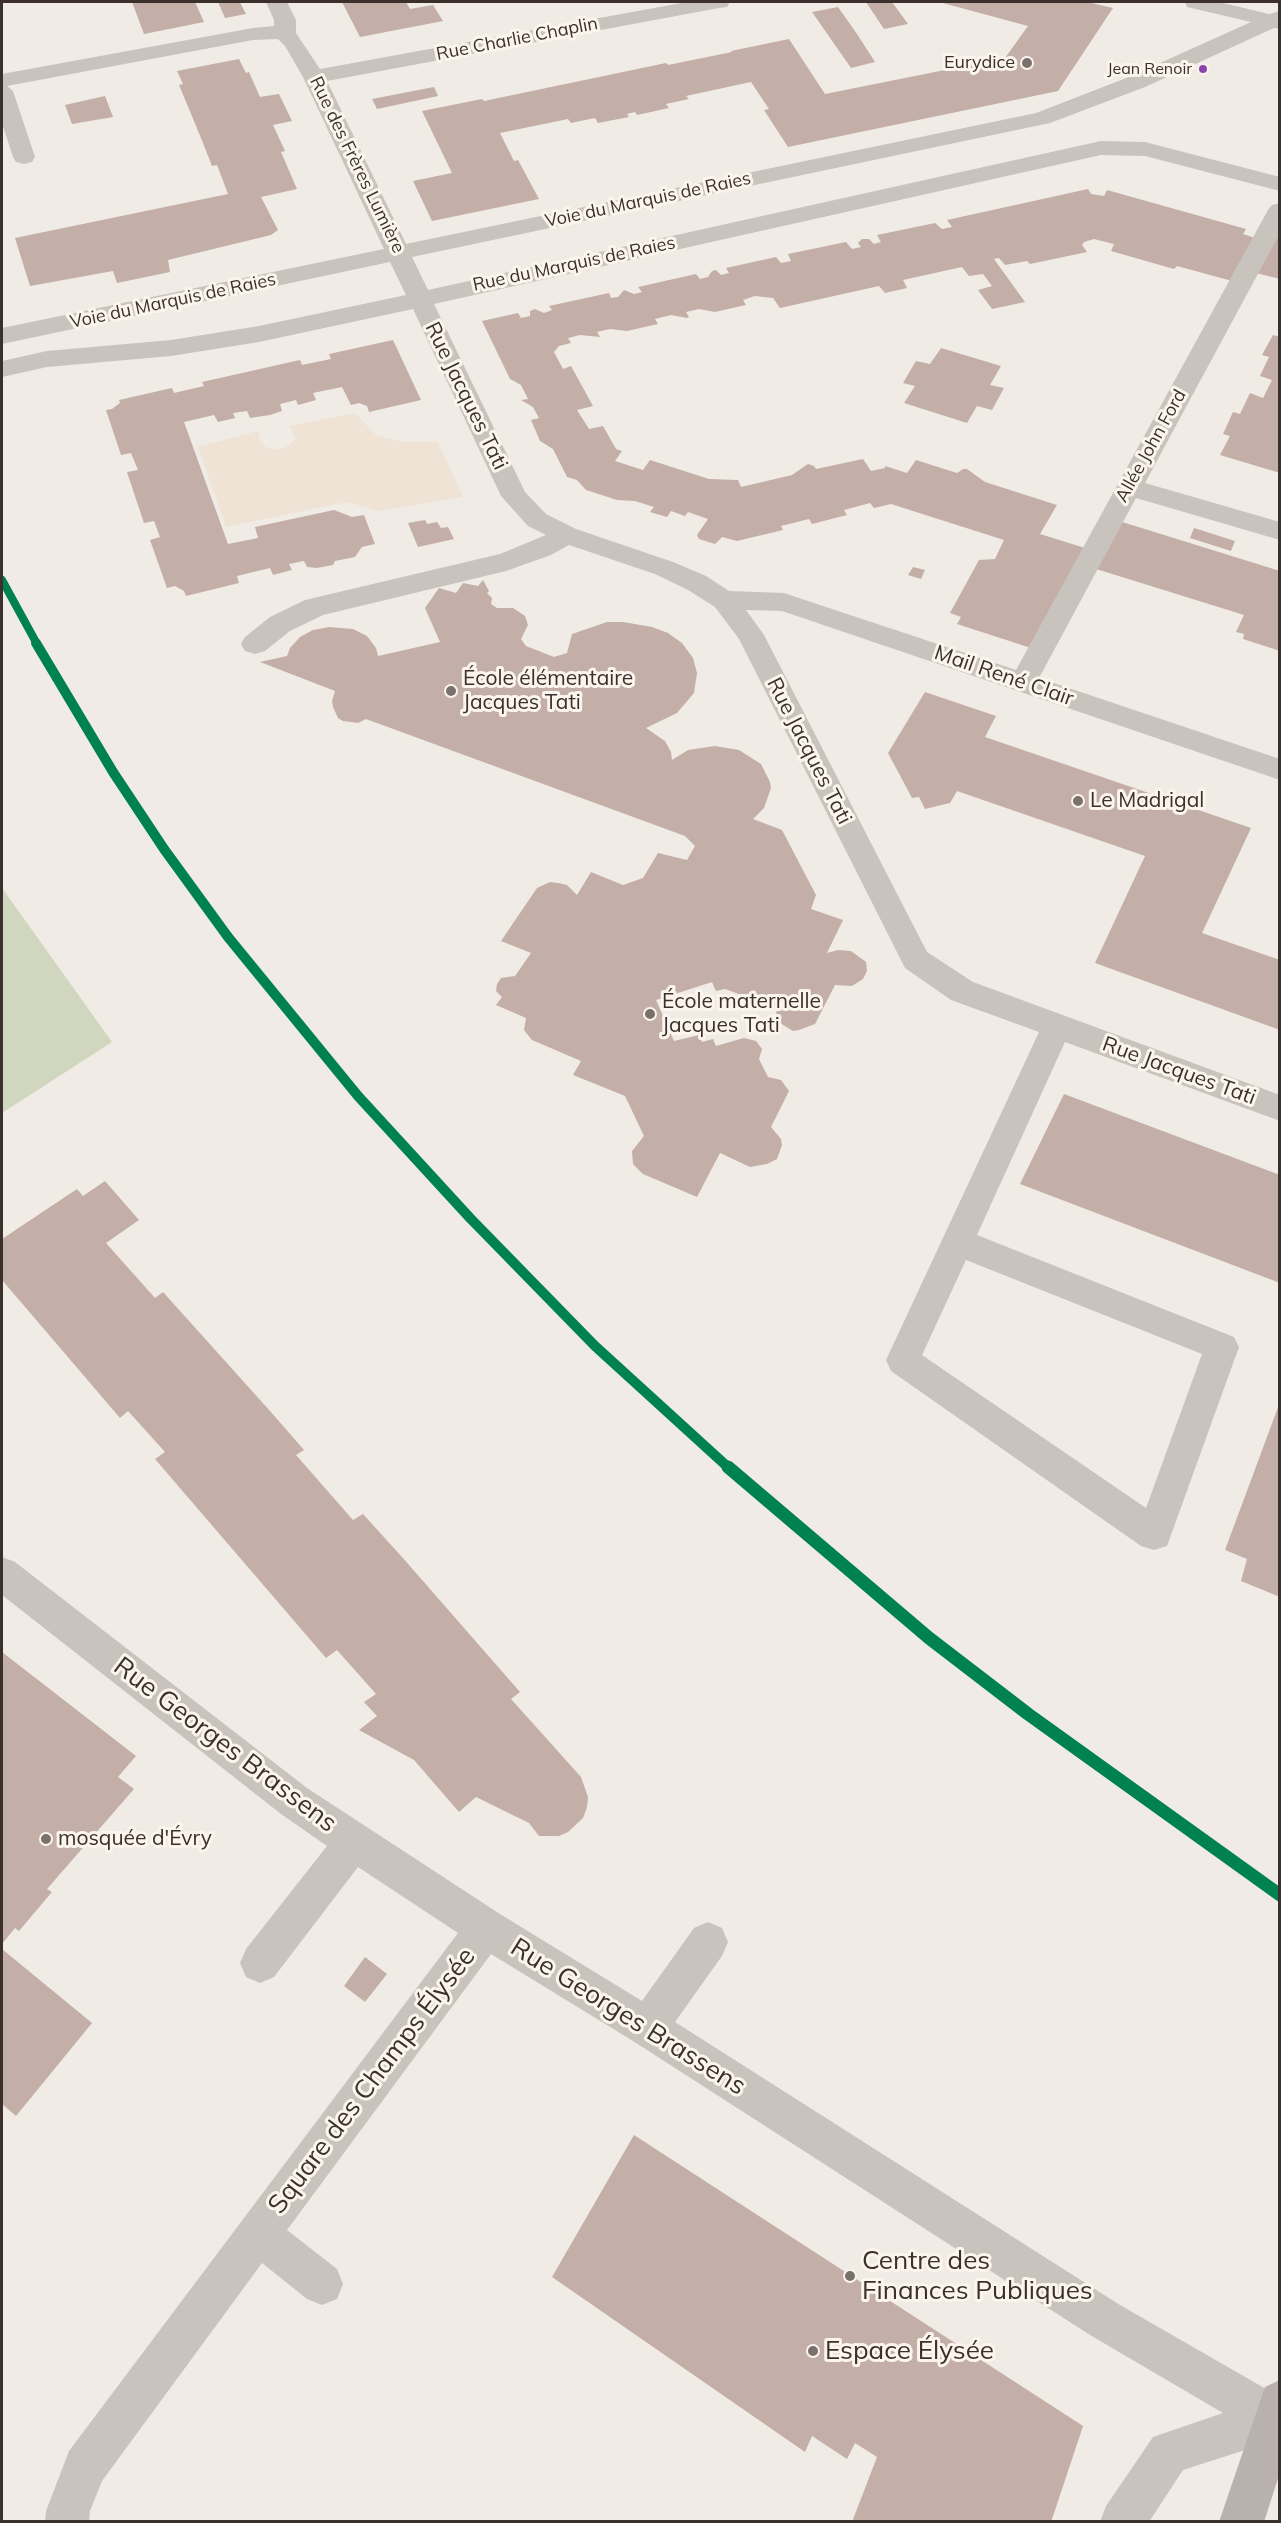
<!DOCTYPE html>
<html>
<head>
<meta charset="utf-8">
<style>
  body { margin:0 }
  #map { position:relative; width:1281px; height:2523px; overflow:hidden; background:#f0ebe5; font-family:Mulish,sans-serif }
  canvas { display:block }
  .frame { position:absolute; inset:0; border:3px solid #3b302b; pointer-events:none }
</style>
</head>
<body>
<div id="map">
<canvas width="1281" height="2523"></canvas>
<div class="frame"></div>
</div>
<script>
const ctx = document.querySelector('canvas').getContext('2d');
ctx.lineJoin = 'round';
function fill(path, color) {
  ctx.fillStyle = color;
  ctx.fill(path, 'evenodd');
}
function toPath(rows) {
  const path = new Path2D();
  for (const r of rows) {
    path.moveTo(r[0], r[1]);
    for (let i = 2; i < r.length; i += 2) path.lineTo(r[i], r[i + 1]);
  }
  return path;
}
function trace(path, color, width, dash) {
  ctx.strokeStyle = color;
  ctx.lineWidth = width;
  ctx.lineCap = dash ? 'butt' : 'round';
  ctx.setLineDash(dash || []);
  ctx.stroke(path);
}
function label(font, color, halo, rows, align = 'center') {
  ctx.font = font + ' Mulish,sans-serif';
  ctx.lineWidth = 6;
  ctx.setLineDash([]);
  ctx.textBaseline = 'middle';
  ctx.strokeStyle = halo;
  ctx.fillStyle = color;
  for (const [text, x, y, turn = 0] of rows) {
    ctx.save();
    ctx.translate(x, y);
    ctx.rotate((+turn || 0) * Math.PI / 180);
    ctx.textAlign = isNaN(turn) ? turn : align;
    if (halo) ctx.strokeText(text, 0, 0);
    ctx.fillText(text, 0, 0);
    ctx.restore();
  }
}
fill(toPath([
  [2,888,112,1042,2,1113]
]), '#d1d6bf');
fill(toPath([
  [355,413,377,436,403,442,438,442,463,497,379,511,347,502,226,527,198,447,258,431,260,442,267,448,279,450,290,445,295,439,290,426]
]), '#eee3d5');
fill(toPath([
  [132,2,195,2,204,22,144,34],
  [218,2,240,2,246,14,225,18],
  [342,2,406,2,410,9,433,5,443,21,360,37],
  [866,2,892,2,908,24,884,29],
  [939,2,1087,2,1113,8,1058,91,788,147,764,110,769,109,751,82,686,96,689,99,666,104,669,108,637,115,635,112,627,114,629,117,598,123,595,118,571,123,568,119,500,133,514,161,518,160,539,199,432,221,413,181,452,173,422,111,482,99,484,101,666,63,668,65,732,52,731,51,789,39,825,94,1005,58,1028,26],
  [838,7,857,34,875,62,851,68,812,12],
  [239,59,246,73,249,72,260,97,279,94,292,121,273,125,285,151,281,152,297,189,261,197,278,230,271,235,168,260,170,272,117,283,113,271,30,286,15,238,228,194,217,165,212,166,201,138,179,85,183,84,177,71],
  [434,87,438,96,377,109,372,99],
  [105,96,113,117,72,124,65,105],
  [1088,189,1091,194,1104,196,1107,190,1246,229,1243,234,1255,238,1232,281,1177,266,1174,269,1111,251,1114,244,1094,239,1084,242,1082,245,1087,252,1030,264,1027,261,1005,265,999,258,994,259,1025,302,992,309,978,290,992,286,983,274,969,276,962,267,903,280,907,288,885,293,879,286,780,308,773,298,755,296,743,300,746,305,715,312,699,309,686,312,689,317,687,318,671,315,655,319,658,324,627,331,610,329,597,332,600,337,580,335,568,338,571,343,559,346,554,352,563,369,571,366,593,406,577,410,589,429,603,426,616,449,622,451,615,461,643,470,650,460,709,479,738,480,741,487,792,475,808,464,814,466,816,469,863,459,871,471,885,468,885,466,907,473,916,460,957,473,963,469,967,469,985,482,1057,505,1040,534,1085,548,1031,648,957,624,961,617,950,613,979,560,995,559,1004,540,891,504,874,508,870,503,844,510,847,515,812,524,809,519,781,526,783,530,737,541,722,537,715,544,699,539,697,535,708,519,688,512,685,516,671,511,667,517,650,512,654,507,635,501,617,500,586,490,577,480,567,477,553,449,540,441,531,420,539,418,533,407,521,400,528,399,521,385,510,379,482,321,518,313,521,318,530,316,530,311,535,309,544,313,552,310,549,306,609,293,611,298,618,297,624,290,634,294,642,292,638,287,696,274,700,279,708,277,712,271,716,270,721,275,729,273,726,268,776,257,781,263,791,261,788,254,846,242,852,249,861,247,858,243,862,239,869,239,874,244,881,242,877,235,935,223,942,229,952,227,947,220],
  [1274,237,1280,238,1280,279,1256,273],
  [1273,335,1280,337,1280,473,1220,455,1230,436,1223,434,1233,412,1240,414,1250,393,1263,398,1272,380,1260,376,1269,357,1262,355],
  [393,340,421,400,369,412,367,406,359,403,351,405,342,387,313,393,316,400,298,405,296,400,280,404,282,411,270,415,250,418,247,411,233,413,235,418,218,422,214,415,184,422,228,544,258,538,255,527,334,510,352,517,364,515,375,544,362,547,355,557,335,561,333,565,317,568,307,567,304,561,289,564,292,570,273,575,270,568,237,576,239,583,186,596,184,591,175,586,167,588,150,540,160,537,154,521,144,523,127,472,138,470,131,453,121,455,106,410,112,409,120,403,119,400,172,388,174,393,204,386,202,382,300,360,302,365,331,359,329,354],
  [941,348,1001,366,990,385,1004,388,992,410,977,406,967,423,904,403,915,386,903,383,916,361,930,364],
  [425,520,427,524,437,522,441,528,448,527,454,539,418,547,408,523],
  [1119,521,1280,571,1280,651,1243,639,1244,634,1236,632,1244,615,1093,568],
  [1194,528,1235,541,1231,551,1190,538],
  [913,567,925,570,921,579,908,575],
  [483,580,489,591,487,593,492,598,491,604,497,608,513,608,525,616,528,625,521,639,526,646,554,657,567,653,572,634,607,622,623,622,652,627,668,633,682,643,693,658,697,673,694,693,677,713,646,728,665,741,671,752,672,760,688,750,715,746,739,750,761,764,770,782,771,788,764,808,753,819,782,830,816,895,811,909,843,920,827,953,838,950,851,951,866,962,867,971,863,979,852,986,835,985,815,1024,799,1030,793,1031,780,1023,776,1015,777,1008,725,989,716,991,712,982,656,1000,674,1041,699,1035,702,1042,713,1039,716,1046,744,1038,756,1041,762,1049,759,1059,768,1077,781,1080,789,1091,771,1127,781,1139,782,1145,777,1159,767,1164,750,1167,720,1153,697,1197,643,1174,633,1164,632,1151,644,1136,625,1096,573,1075,581,1061,532,1040,524,1030,526,1018,496,1005,502,997,496,991,497,984,501,978,515,976,531,953,501,941,537,888,550,882,558,883,567,885,577,895,591,872,623,885,643,878,658,853,687,860,695,846,685,836,366,719,358,723,343,721,338,718,333,707,332,701,335,691,260,662,287,656,290,648,300,637,313,630,329,627,353,629,367,636,376,648,378,656,440,642,425,608,439,588,456,593,463,583,478,586],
  [925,692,996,716,985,737,1251,828,1202,933,1280,960,1280,1030,1095,963,1145,856,957,791,950,803,925,809,919,797,912,798,888,753],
  [1064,1094,1280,1175,1280,1283,1020,1184],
  [105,1181,139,1220,106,1243,155,1298,163,1292,270,1411,304,1450,296,1455,353,1520,363,1514,402,1557,520,1692,511,1699,581,1777,588,1797,587,1807,583,1818,568,1832,559,1836,539,1836,529,1823,476,1797,459,1812,414,1760,359,1730,377,1716,364,1702,376,1694,337,1650,326,1658,155,1459,165,1452,128,1411,120,1418,2,1280,2,1239,77,1189,83,1196],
  [1280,1402,1280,1597,1241,1581,1247,1559,1225,1550],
  [2,1652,136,1756,118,1777,134,1789,47,1889,52,1892,19,1931,15,1928,2,1944],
  [2,1949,92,2023,16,2116,2,2104],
  [365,1957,387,1974,365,2002,344,1986],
  [634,2135,1083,2426,1051,2522,852,2522,877,2457,855,2443,847,2459,812,2436,805,2452,552,2277]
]), '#c3afa7');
fill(toPath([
  [266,2,287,2,296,20,296,33,320,69,687,2,730,2,727,7,719,8,327,81,406,244,1036,113,1129,77,1251,22,1187,7,1185,2,1219,2,1269,14,1280,11,1280,29,1274,28,1145,87,1050,123,412,257,428,290,1101,141,1145,142,1280,177,1280,191,1145,156,1101,155,434,304,525,492,546,514,576,529,673,562,706,576,729,591,784,593,1016,670,1268,210,1272,205,1280,203,1280,233,1145,483,1280,522,1280,540,1136,498,1039,678,1280,759,1280,780,782,611,746,610,764,635,927,952,973,982,1280,1095,1280,1121,1065,1042,977,1235,1234,1337,1239,1347,1167,1546,1154,1550,1141,1546,891,1371,886,1360,1039,1032,951,1000,905,968,739,639,715,607,688,590,655,574,569,545,551,555,506,571,323,615,290,631,265,651,255,654,245,651,241,644,245,637,270,617,305,600,500,554,546,535,528,526,501,496,413,309,259,342,171,356,47,367,2,377,2,361,47,351,171,340,259,326,406,295,390,262,2,344,2,328,384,249,303,77,285,46,278,39,253,40,7,86,13,91,35,157,32,162,24,164,16,162,13,157,2,123,2,74,253,28,274,26,274,20,266,2],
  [966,1260,1202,1354,1146,1508,922,1355,966,1260],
  [2,1557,15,1562,307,1788,500,1914,642,2001,694,1928,708,1922,722,1928,728,1942,722,1956,675,2022,1120,2305,1280,2397,1280,2444,1273,2441,1183,2470,1149,2522,1100,2522,1106,2506,1153,2437,1223,2413,1090,2335,633,2041,491,1954,287,2230,337,2269,343,2284,337,2299,322,2305,307,2299,262,2263,102,2481,90,2511,89,2522,45,2522,46,2511,69,2451,458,1933,358,1867,274,1977,260,1983,246,1977,240,1963,246,1949,327,1846,281,1814,2,1595,2,1557]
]), '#c9c3be');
fill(toPath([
  [1280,2380,1280,2472,1264,2522,1219,2522,1265,2387,1280,2380]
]), '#b8b1ad');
trace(toPath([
  [2,580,37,644]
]), '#00824e', 8);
trace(toPath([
  [36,643,113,772,164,849,228,937,358,1096,470,1218,595,1346,730,1469]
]), '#00824e', 10);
trace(toPath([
  [728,1467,929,1638,1028,1714,1280,1895]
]), '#00824e', 13);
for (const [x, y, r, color] of [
  [1027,63,6,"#7a716c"],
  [1203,69,5,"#8e44ad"],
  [451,691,6,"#7a716c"],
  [1078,801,6,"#7a716c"],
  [650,1014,6,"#7a716c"],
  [46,1839,6,"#7a716c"],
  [850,2276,6,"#7a716c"],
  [813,2351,6,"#7a716c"]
]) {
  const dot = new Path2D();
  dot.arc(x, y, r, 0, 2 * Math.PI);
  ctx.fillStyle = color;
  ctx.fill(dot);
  trace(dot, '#fbf5ee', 2);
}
label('16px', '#3b302b', '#fbf5ee', [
  ["Jean Renoir",1192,69]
], 'right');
label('18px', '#3b302b', '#fbf5ee', [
  ["Rue Charlie Chaplin",517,39,-11],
  ["Rue des Frères Lumière",357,165,64],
  ["Voie du Marquis de Raies",648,200,-12],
  ["Rue du Marquis de Raies",574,264,-12],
  ["Voie du Marquis de Raies",173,301,-12],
  ["Allée John Ford",1151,446,-61]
]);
label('18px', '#3b302b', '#fbf5ee', [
  ["Eurydice",1015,63]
], 'right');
label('21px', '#3b302b', '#fbf5ee', [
  ["Rue Jacques Tati",466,396,64],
  ["Mail René Clair",1004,676,19],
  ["Rue Jacques Tati",809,751,63],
  ["Rue Jacques Tati",1179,1071,20]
]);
label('21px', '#3b302b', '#fbf5ee', [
  ["École élémentaire",463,679],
  ["Jacques Tati",463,703],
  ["Le Madrigal",1090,801],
  ["École maternelle",662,1002],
  ["Jacques Tati",662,1026],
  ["mosquée d'Évry",58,1839]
], 'left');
label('26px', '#3b302b', '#fbf5ee', [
  ["Rue Georges Brassens",225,1745,37],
  ["Rue Georges Brassens",628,2017,32],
  ["Square des Champs Élysée",372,2081,-53]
]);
label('26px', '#3b302b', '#fbf5ee', [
  ["Centre des",862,2261],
  ["Finances Publiques",862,2291],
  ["Espace Élysée",825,2351]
], 'left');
</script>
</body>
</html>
